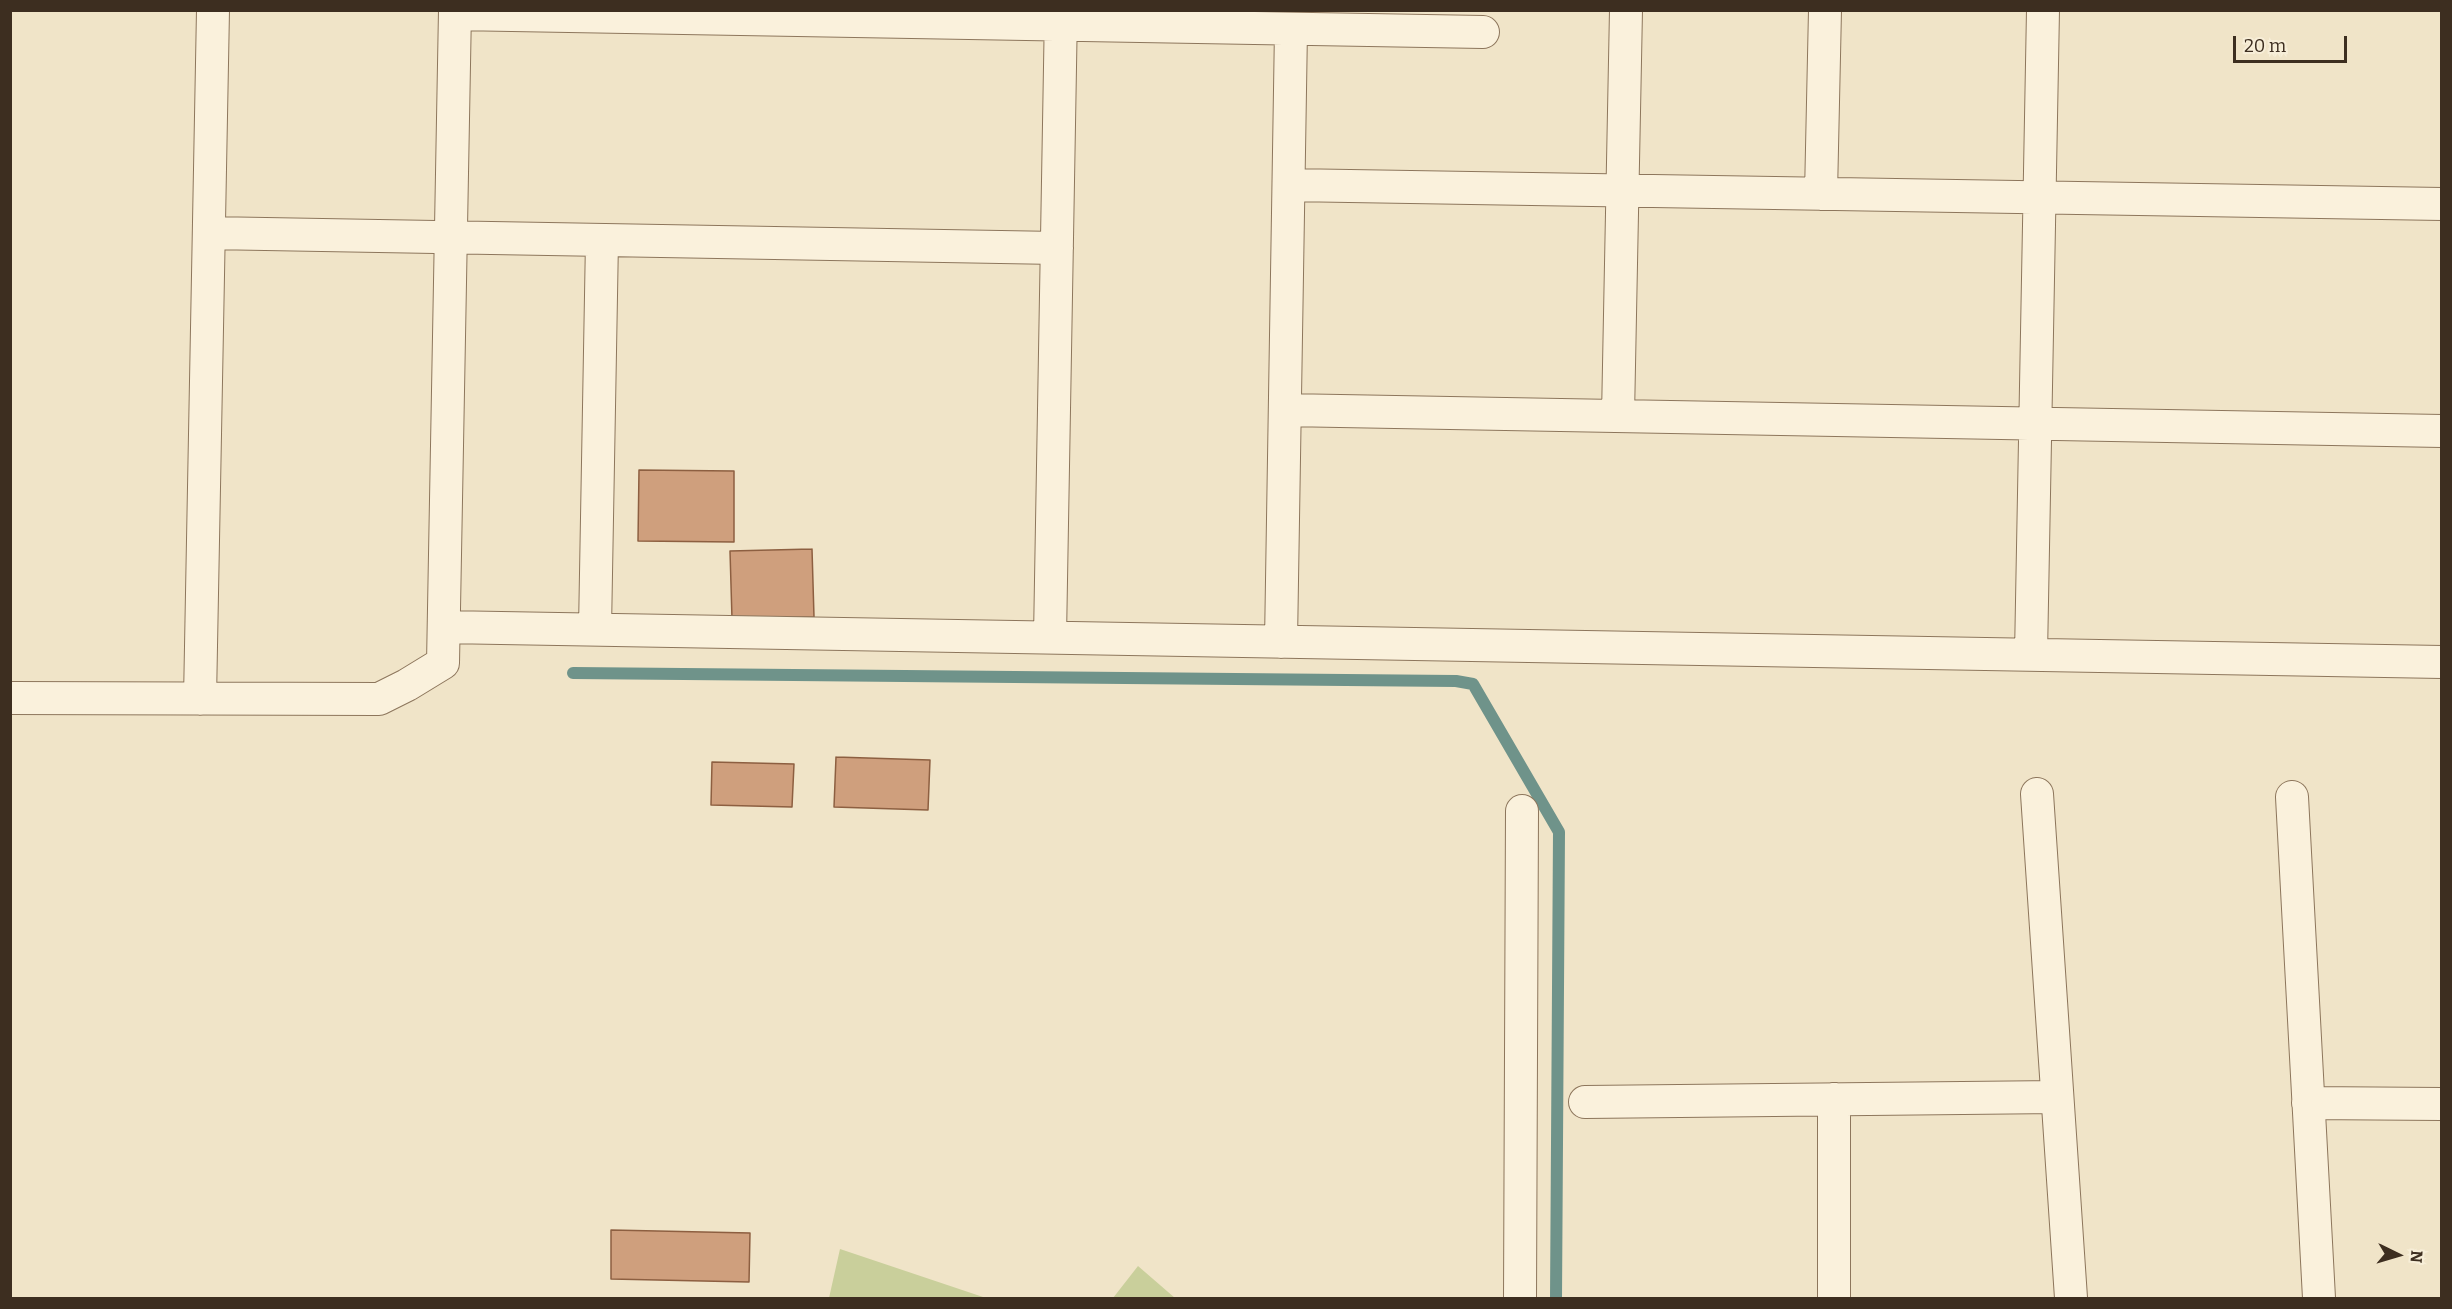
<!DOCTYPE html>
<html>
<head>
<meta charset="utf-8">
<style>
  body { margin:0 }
  #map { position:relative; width:2452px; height:1309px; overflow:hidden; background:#f0e4c8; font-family:Bitter,serif }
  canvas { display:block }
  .frame { position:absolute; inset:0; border:12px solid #3d2e20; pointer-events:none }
  .north { position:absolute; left:2368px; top:1225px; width:60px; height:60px; -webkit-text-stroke:4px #f7eed8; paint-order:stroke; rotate:95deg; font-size:16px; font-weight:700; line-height:24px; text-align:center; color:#3d2e20 }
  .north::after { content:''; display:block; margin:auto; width:21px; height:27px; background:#3d2e20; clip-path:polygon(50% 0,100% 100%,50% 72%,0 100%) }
  .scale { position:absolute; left:2233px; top:36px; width:114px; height:27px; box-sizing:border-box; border:3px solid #3d2e20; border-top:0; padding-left:8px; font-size:18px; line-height:21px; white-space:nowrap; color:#3d2e20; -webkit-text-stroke:4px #f7eed8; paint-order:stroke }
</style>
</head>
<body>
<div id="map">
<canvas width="2452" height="1309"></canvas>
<div class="frame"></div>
<div class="north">N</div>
<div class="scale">20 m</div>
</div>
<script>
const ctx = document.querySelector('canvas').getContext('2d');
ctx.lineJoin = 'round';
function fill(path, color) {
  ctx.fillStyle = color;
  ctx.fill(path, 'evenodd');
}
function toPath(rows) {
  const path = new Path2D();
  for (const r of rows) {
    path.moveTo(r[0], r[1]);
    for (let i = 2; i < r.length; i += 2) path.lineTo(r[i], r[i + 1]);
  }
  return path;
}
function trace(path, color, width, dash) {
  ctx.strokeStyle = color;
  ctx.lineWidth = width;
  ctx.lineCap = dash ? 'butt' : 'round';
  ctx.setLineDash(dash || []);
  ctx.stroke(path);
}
fill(toPath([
  [840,1249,986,1298,829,1298],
  [1138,1266,1175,1298,1113,1298]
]), '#c9cf9b');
trace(toPath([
  [573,673,1456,681,1473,684,1559,832,1556,1298]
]), '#6f938a', 12);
const building = toPath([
  [639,470,734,471,734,542,638,541,639,470],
  [812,549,814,617,732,619,730,551,812,549],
  [836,757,930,760,928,810,834,807,836,757],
  [712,762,794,764,792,807,711,805,712,762],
  [611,1230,750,1233,749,1282,611,1279,611,1230]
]);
fill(building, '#cf9f7d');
trace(building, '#8d5f41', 1.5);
const street = toPath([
  [455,14,1483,32],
  [1289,185,2442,204],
  [1821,194,1825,10],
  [209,233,1057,248],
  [1285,410,2442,431],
  [1618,416,1626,10],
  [444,627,2442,662],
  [595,629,602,240],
  [1050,637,1061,10],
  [1281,642,1291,29],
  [2031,655,2043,10],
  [10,698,379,699,407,685,443,663,455,10],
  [200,699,213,10],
  [2037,794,2071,1298],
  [2292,797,2319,1298],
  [1834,1099,1834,1298],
  [1585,1102,2057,1097],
  [2308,1103,2442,1104],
  [1520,1298,1522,811]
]);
trace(street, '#8d765c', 34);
trace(street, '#faf1dc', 32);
</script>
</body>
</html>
